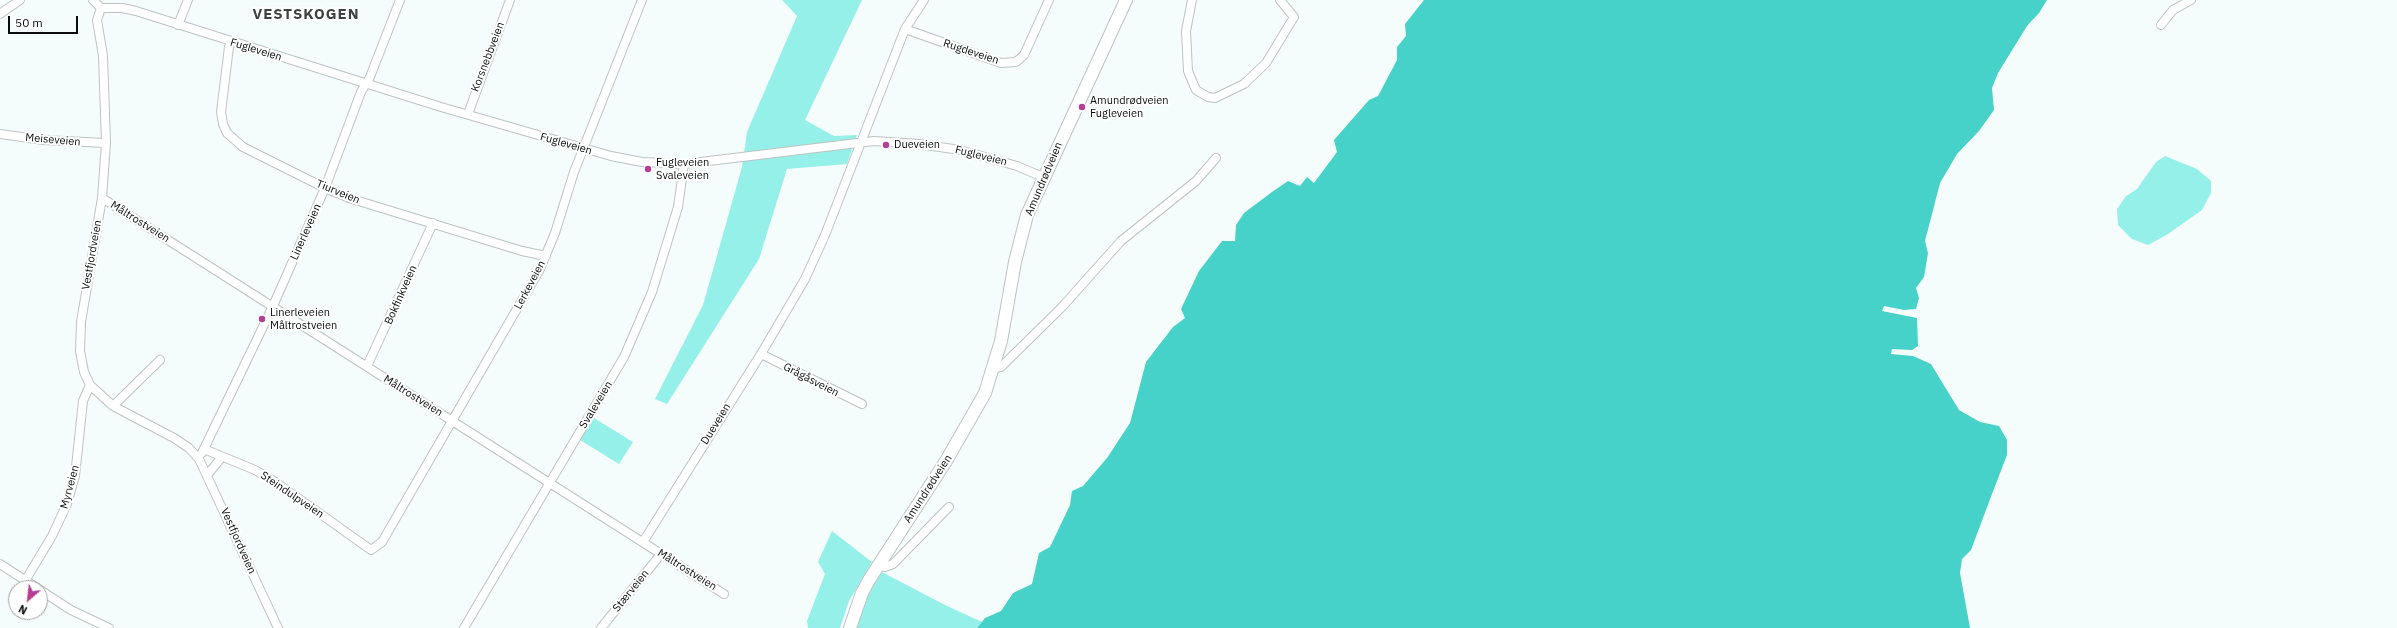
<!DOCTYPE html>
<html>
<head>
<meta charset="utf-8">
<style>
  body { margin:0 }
  #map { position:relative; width:2397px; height:628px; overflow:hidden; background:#f5fdfc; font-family:"IBM Plex Sans",sans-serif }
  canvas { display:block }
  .north { position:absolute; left:8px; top:580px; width:40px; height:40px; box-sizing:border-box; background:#fff; border:1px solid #9d9e9e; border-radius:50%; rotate:208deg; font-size:11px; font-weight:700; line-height:16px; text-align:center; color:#0a0c0c }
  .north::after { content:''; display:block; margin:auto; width:14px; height:18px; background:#b53f96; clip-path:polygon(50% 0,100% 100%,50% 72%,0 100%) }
  .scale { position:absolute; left:8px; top:16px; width:70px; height:18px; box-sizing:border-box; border:2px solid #0a0c0c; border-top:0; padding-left:5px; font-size:12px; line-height:14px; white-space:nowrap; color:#0a0c0c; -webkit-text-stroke:3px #fff; paint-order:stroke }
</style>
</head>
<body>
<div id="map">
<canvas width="2397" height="628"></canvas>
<div class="north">N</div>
<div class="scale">50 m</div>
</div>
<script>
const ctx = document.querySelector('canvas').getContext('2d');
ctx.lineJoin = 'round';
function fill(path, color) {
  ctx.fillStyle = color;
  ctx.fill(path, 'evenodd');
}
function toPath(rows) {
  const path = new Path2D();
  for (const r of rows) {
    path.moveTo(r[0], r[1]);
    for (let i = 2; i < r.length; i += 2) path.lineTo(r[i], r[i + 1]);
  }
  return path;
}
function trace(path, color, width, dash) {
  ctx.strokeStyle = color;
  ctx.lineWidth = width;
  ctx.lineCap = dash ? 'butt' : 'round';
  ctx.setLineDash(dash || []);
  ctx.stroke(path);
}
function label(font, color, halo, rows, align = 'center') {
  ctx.font = font + ' "IBM Plex Sans",sans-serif';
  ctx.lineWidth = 4;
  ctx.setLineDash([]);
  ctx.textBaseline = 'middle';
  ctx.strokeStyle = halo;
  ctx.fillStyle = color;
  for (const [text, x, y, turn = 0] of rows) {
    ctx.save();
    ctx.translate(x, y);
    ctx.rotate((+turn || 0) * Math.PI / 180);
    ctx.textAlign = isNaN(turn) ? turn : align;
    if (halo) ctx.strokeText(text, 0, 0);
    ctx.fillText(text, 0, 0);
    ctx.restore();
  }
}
fill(toPath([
  [782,0,862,0,805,120,834,136,857,135,847,164,787,169,759,259,667,404,655,399,703,305,742,167,747,132,797,16],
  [2165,156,2197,169,2211,181,2211,193,2202,210,2168,234,2148,245,2132,239,2118,225,2117,209,2126,196,2137,189,2156,162],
  [594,418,633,442,619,464,580,440],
  [832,531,872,562,849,601,840,628,808,628,807,621,825,574,818,562],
  [882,572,945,605,982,622,977,628,856,628,862,603]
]), '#95f0e9');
fill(toPath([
  [1424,0,2047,0,2039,13,2027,26,1998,73,1992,88,1994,110,1979,131,1957,154,1940,183,1925,241,1928,253,1924,277,1916,288,1919,298,1916,309,1904,310,1884,306,1882,311,1917,318,1918,346,1912,350,1892,349,1891,354,1913,356,1931,364,1959,410,1980,422,1999,426,2007,440,2007,455,1992,494,1971,550,1962,559,1960,573,1970,628,977,628,985,618,1001,611,1013,593,1032,584,1039,553,1050,547,1070,505,1072,491,1083,486,1107,458,1130,423,1146,362,1173,327,1185,318,1181,309,1199,271,1222,241,1235,241,1236,225,1244,213,1272,192,1288,181,1300,186,1307,177,1314,183,1337,152,1334,140,1369,100,1378,96,1397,60,1397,47,1406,36,1405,24]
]), '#46d1c9');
const street = toPath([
  [93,0,101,8,97,20,103,56,106,143,102,198,81,322,80,351,84,372,90,385,113,406,174,438,189,448,199,459,278,628],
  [1192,0,1186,31,1188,71,1196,90,1208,97,1215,98,1244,84,1266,63,1294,17,1280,0],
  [101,8,122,8,136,11,441,107,611,156,642,162,684,164,874,141,919,144,960,150,1017,166,1043,177],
  [0,14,20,0],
  [178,25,188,0],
  [2161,25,2173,10,2191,0],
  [905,29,1001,63,1016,62,1024,55,1049,0],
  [231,42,229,47,221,112,223,124,227,133,243,147,325,188,352,199,522,251,546,256],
  [468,114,510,0],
  [0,134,43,140,106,143],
  [102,198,724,594],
  [761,354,862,404],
  [367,366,433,223],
  [994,368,1001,367,1062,307,1121,241,1196,181,1216,158],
  [113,406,160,360],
  [204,449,255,470,277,483,371,550,382,542,540,269,555,233,574,172,642,0],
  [202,453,273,306,325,188,361,92,370,77,400,0],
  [208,474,222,457],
  [643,542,761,354,805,279,825,235,905,29,924,0],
  [0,564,37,588],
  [879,565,885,567,893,564,949,507],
  [25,581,52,536,67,504,75,476,83,401,90,385],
  [40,590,71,610,109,628],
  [464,628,624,357,652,292,678,207,684,164],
  [601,628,661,554]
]);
const secondary = toPath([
  [850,628,862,593,869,580,946,461,985,393,1001,341,1015,262,1027,215,1126,0]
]);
trace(street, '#bcc3c2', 10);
trace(secondary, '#bcc3c2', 14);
trace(street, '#fff', 8);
trace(secondary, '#fff', 12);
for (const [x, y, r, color] of [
  [1082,107,4,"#b53f96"],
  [886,145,4,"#b53f96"],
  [648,169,4,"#b53f96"],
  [262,319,4,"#b53f96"]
]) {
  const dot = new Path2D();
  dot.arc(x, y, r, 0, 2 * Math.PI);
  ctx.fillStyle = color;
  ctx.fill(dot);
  trace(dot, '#fff', 1.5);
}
label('11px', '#0a0c0c', '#fff', [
  ["Fugleveien",256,50,17],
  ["Rugdeveien",971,52,18],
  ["Korsnebbveien",488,57,-69],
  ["Meiseveien",53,140,5],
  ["Fugleveien",566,144,16],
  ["Fugleveien",981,156,14],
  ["Amundrødveien",1044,179,-67],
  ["Tiurveien",338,192,22],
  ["Måltrostveien",140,222,32],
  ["Linerleveien",306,232,-66],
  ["Vestfjordveien",92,255,-80],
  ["Lerkeveien",530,285,-62],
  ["Bokfinkveien",401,295,-66],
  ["Grågåsveien",811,380,27],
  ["Måltrostveien",413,396,32],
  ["Svaleveien",596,405,-59],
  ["Dueveien",716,424,-58],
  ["Myrveien",70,487,-75],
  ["Amundrødveien",928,489,-57],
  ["Steindulpveien",292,495,34],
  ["Vestfjordveien",238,541,66],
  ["Måltrostveien",687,570,32],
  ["Stærveien",631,591,-51]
]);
label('11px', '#0a0c0c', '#fff', [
  ["Amundrødveien",1090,101],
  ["Fugleveien",1090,114],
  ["Dueveien",894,145],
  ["Fugleveien",656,163],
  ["Svaleveien",656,176],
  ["Linerleveien",270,313],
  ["Måltrostveien",270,326]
], 'left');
ctx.letterSpacing = '1px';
label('bold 15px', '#3b4241', '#fff', [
  ["VESTSKOGEN",306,15]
]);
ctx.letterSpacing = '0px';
</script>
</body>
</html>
